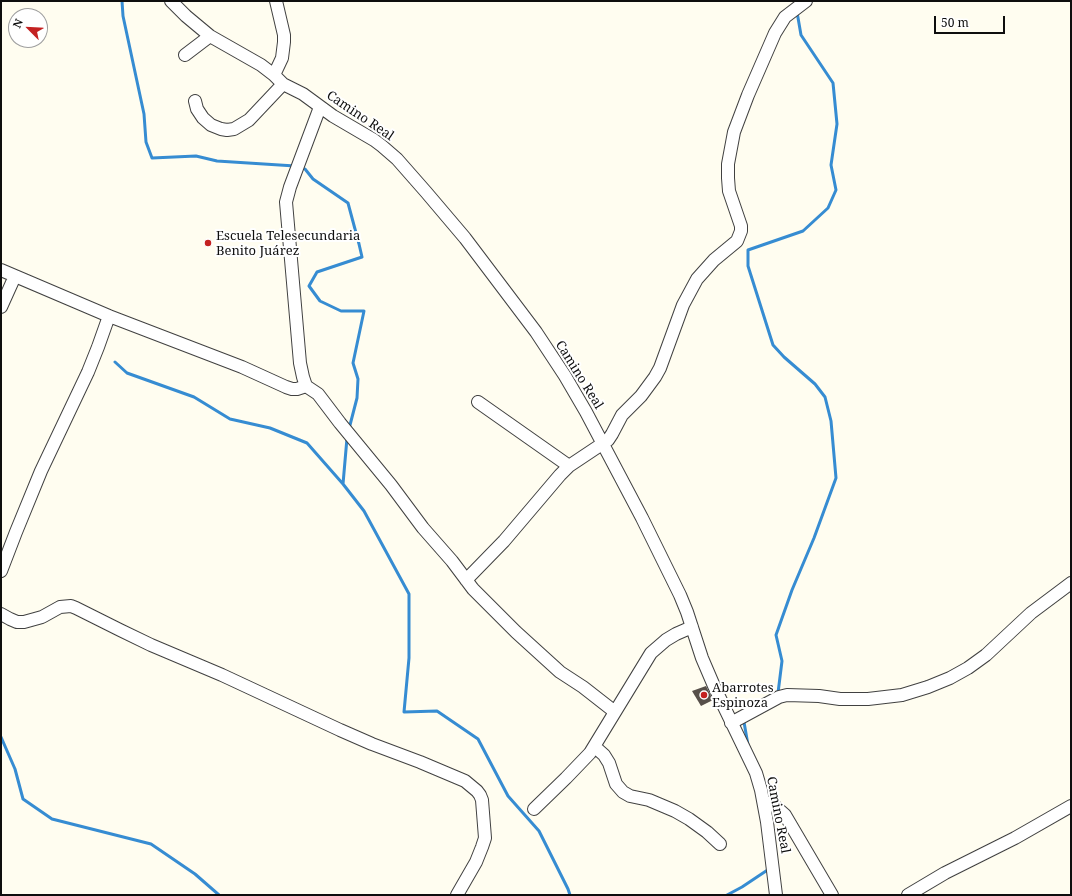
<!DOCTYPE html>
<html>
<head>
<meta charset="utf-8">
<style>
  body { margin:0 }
  #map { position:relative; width:1072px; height:896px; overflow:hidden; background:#fffdf0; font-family:"Noto Serif",serif }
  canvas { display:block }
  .frame { position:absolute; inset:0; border:2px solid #0e0e0e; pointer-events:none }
  .north { position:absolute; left:8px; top:8px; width:40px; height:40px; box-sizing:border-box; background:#fff; border:1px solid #9f9f9f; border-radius:50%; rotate:294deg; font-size:11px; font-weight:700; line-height:16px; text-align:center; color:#0e0e0e }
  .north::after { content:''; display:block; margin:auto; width:14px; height:18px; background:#c42121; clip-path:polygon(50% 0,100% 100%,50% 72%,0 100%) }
  .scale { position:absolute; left:934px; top:16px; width:71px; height:18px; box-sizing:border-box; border:2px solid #0e0e0e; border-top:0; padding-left:5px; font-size:12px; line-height:14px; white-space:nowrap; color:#0e0e0e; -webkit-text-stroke:3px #fff; paint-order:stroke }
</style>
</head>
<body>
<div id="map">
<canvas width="1072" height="896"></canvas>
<div class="frame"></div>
<div class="north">N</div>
<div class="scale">50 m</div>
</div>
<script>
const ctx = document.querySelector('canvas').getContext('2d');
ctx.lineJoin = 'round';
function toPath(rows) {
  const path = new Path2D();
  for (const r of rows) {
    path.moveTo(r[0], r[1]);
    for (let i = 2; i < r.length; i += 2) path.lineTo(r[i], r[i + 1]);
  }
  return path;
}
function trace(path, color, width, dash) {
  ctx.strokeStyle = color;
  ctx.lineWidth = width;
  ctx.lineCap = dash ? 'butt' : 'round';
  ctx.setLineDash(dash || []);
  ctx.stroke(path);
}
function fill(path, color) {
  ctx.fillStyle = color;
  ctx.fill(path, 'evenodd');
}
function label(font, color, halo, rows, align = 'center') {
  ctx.font = font + ' "Noto Serif",serif';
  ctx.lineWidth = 4;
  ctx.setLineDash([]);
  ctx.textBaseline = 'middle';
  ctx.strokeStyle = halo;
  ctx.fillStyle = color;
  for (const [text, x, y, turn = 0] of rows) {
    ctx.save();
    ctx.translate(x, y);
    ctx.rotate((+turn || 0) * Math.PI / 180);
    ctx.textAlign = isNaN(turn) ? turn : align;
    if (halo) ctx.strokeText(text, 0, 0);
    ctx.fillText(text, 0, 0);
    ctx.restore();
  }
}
trace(toPath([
  [122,1,123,16,144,114,146,142,152,158,196,156,217,161,295,166],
  [305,169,313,179,348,203,359,244,362,257,317,272,309,286,320,301,341,311,364,311,353,363,358,379,357,398,350,425],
  [115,362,127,373,194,397,230,419,270,428,307,443,343,484],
  [347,438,343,484,364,511,409,594,409,658,404,712,437,711,478,739,508,796,539,831,568,889,570,895],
  [778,693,782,661,776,635,792,590,814,538,836,478,831,421,825,397,815,384,784,357,773,345,748,266,748,250,803,231,828,208,836,190,831,165,837,124,833,83,801,35,797,12],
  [745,721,744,722,748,745],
  [1,737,15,769,23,799,52,819,151,844,195,874,219,895],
  [727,895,742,887,769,869]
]), '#368cd2', 3);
fill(toPath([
  [706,686,713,700,701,706,692,691]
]), '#57504a');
const minor = toPath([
  [171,1,186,16,210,36,261,65,274,75,283,84,303,94,333,116,374,140,382,146,397,159,426,192,465,238,536,332,565,376,586,412,642,518,680,595,687,612,702,658,714,686,756,773,761,790,767,822,776,895],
  [185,55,210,36],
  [274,75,282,58,284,42,284,35,276,1],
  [195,101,197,109,203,118,211,125,221,129,227,130,234,129,249,120,283,84],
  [320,107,290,187,286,202,300,363,303,377,306,386,318,394,340,423,391,485,423,528,452,561,473,589,516,632,560,672,583,687,615,712],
  [1,270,109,316,242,367,286,387,292,389,297,389,306,386],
  [1,307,15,276],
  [478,402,569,466],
  [1,571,16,532,41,471,88,372,98,347,109,316],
  [466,580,504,541,560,475,569,466,608,440,612,434,622,415,641,396,655,377,660,368,683,305,697,279,714,260,737,241,741,231,741,226,729,191,728,178,728,164,734,132,748,95,775,33,785,17,806,1],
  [1,614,10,619,17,622,24,622,42,617,60,607,71,606,76,608,120,630,151,645,222,675,340,730,372,744,420,762,465,781,477,791,480,795,482,800,485,838,482,847,476,862,457,895],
  [731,723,779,697,787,695,819,696,840,699,868,699,902,695,928,687,950,678,968,668,986,655,1031,613,1071,583],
  [595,747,604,755,609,763,616,784,623,792,630,796,649,800,675,811,689,819,707,832,720,844],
  [764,803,769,803,776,807,785,815,832,895],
  [534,809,566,778,590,753,651,653,666,640,676,634,692,627],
  [908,895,945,873,1015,838,1071,806]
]);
trace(minor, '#414141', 14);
trace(minor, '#fff', 12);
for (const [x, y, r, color] of [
  [208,243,4,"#c42121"],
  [704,695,4,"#c42121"]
]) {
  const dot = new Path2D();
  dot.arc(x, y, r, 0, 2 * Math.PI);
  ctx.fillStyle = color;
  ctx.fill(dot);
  trace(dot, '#fff', 1.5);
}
label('13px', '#0e0e0e', '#fff', [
  ["Camino Real",360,116,34],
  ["Camino Real",579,375,58],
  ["Camino Real",778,815,79]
]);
label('13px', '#0e0e0e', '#fff', [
  ["Escuela Telesecundaria",216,236],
  ["Benito Juárez",216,251],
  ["Abarrotes",712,688],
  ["Espinoza",712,703]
], 'left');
</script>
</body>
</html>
